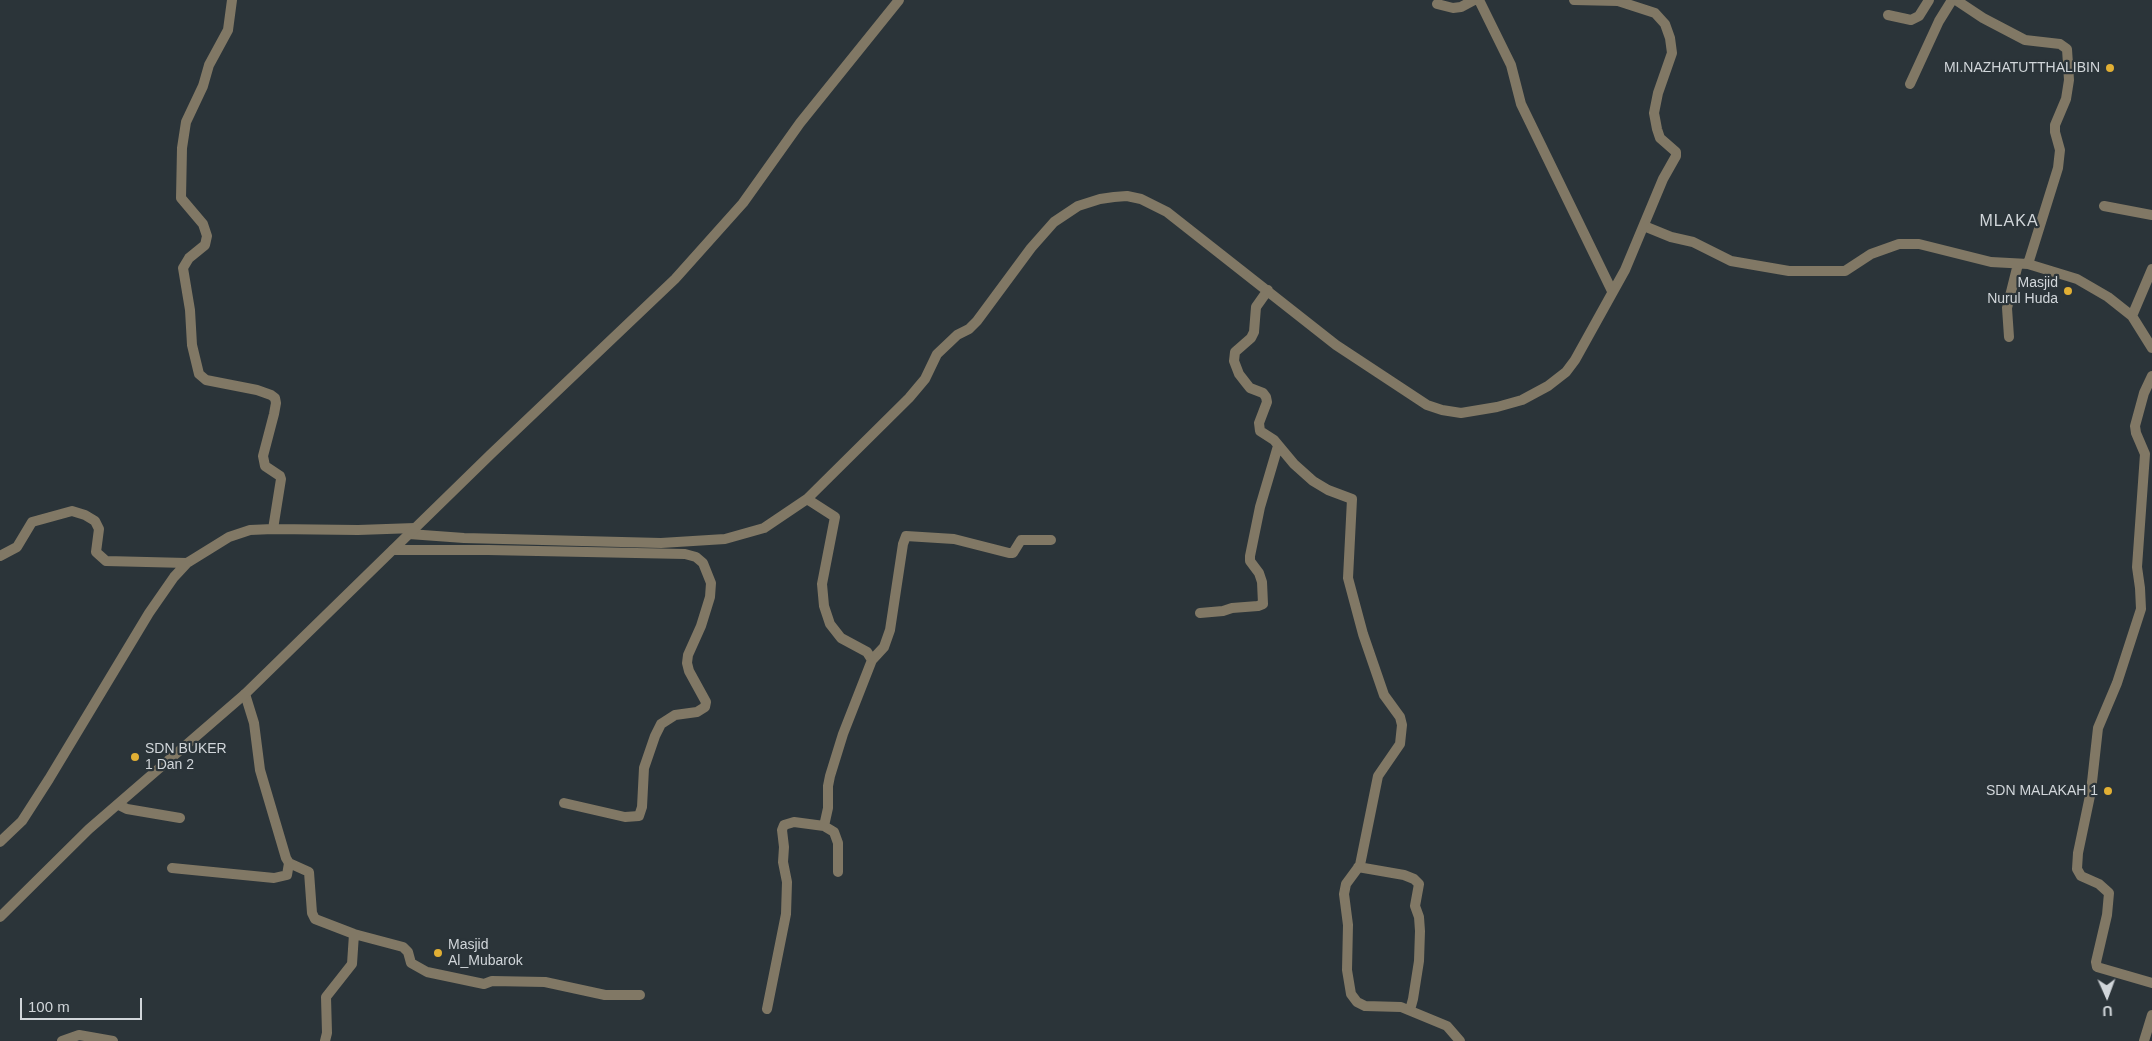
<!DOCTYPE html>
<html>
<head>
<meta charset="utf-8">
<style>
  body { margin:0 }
  #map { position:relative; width:2152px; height:1041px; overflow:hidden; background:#2b3439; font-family:Arial,sans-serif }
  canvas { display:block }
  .north { position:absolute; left:2082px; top:971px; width:50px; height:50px; -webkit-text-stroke:4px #2b3439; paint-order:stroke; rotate:178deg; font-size:14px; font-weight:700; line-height:20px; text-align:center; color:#d1d6da }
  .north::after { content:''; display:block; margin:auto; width:18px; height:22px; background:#d1d6da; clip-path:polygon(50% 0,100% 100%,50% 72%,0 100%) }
  .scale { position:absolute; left:20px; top:998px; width:122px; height:22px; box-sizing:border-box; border:2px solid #d1d6da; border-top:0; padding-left:6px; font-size:15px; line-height:18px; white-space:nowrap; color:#d1d6da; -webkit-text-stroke:4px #2b3439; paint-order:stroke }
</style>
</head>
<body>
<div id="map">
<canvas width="2152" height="1041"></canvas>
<div class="north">U</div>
<div class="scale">100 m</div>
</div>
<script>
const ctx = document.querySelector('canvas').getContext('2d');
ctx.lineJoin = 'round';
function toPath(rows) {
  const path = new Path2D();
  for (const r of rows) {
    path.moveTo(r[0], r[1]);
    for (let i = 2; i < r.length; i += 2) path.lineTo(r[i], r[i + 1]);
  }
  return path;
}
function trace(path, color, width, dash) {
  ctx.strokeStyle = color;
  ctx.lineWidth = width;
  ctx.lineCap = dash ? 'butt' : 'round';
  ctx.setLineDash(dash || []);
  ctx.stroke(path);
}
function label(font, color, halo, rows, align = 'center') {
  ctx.font = font + ' Arial,sans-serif';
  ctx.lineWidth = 4.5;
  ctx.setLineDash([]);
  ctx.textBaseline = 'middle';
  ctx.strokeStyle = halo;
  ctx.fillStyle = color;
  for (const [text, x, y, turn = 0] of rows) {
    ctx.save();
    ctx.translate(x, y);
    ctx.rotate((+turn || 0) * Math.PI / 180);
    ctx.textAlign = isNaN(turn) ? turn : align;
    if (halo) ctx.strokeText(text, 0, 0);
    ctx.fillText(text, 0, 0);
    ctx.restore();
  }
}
trace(toPath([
  [232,0,228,30,209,65,203,86,186,122,182,148,181,198,203,224,207,236,205,245,189,258,183,268,190,310,192,345,199,374,206,380,257,390,271,395,275,398,276,403,274,414,263,456,265,466,280,476,281,479,273,529,358,530,415,528],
  [1479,0,1511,65,1521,104,1612,291],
  [1956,0,1983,18,2025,40,2060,44,2067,49,2069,80,2066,99,2055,125,2055,132,2060,150,2058,168,2028,264],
  [1437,4,1453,8,1461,7,1474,0],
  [1888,15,1911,20,1919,16,1929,0],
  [1910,84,1939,21,1952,0],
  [2104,206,2152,215],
  [1644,226,1671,237,1693,242,1731,261,1789,271,1845,271,1871,254,1899,244,1919,244,1991,262,2028,264,2077,279,2108,297,2132,316,2152,348],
  [1268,290,1256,307,1254,332,1251,338,1235,352,1234,361,1239,374,1246,383,1250,388,1263,393,1266,397,1267,402,1259,423,1260,431,1274,440,1294,464,1313,481,1328,490,1352,499,1348,578,1363,634,1384,695,1400,717,1402,725,1400,744,1378,776,1360,865,1346,884,1344,894,1348,925,1347,970,1351,994,1357,1002,1365,1006,1401,1007,1447,1026,1460,1041],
  [2132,316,2152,269],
  [2009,337,2007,308,2018,264],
  [2152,376,2144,393,2135,426,2136,433,2145,454,2137,567,2140,588,2141,609,2117,683,2098,728,2091,791,2078,853,2077,869,2081,876,2099,884,2109,893,2107,915,2096,962,2097,967,2152,983],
  [807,499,835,517,822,584,824,606,830,624,841,638,867,652,872,660,843,734,830,776,828,786,828,808,824,826],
  [409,534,464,538,661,543,725,539,764,528,807,499,909,398,925,379,937,354,957,335,969,329,977,321,1031,248,1054,222,1078,206,1100,199,1114,197,1127,196,1141,199,1167,212,1336,345,1427,405,1442,410,1461,413,1497,407,1522,400,1548,386,1566,372,1575,360,1625,270,1663,179,1676,156,1676,152,1660,138,1657,129,1654,113,1658,93,1672,53,1670,38,1665,24,1655,13,1618,1,1574,0],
  [393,550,488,550,685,554,696,557,703,563,711,583,710,597,701,626,688,655,687,663,689,671,706,702,705,707,697,712,675,715,661,724,655,736,644,768,642,807,639,816,625,817,564,803],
  [0,556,17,547,32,522,72,511,85,515,95,521,99,529,96,552,106,561,187,563],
  [1200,613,1223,611,1232,608,1258,606,1263,604,1262,582,1259,573,1250,561,1250,556,1260,507,1278,446],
  [872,660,884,647,890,630,903,544,906,536,954,539,1009,553,1013,553,1021,540,1051,540],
  [245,694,254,723,260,770,286,858,289,863,309,872,312,913,315,919,354,934,403,947,408,952,411,963,427,972,484,984,492,981,545,982,605,995,640,995],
  [119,805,127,809,180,818],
  [0,842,22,821,49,779,149,613,174,577,187,563,229,537,250,530,273,529],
  [1358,867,1404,875,1414,879,1419,884,1415,906,1419,917,1420,931,1419,961,1413,999,1410,1010],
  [172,868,274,878,287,875,289,863],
  [767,1009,786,914,787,882,783,862,784,847,782,830,784,825,794,822,824,826,834,832,838,843,838,872],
  [62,1041,79,1035,113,1041],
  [325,1041,327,1033,326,997,352,964,354,934],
  [2144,1041,2152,1015]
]), '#817865', 10);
trace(toPath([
  [0,917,89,829,245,694,491,454,675,279,743,203,800,123,899,0]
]), '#817865', 10);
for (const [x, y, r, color] of [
  [2110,68,5,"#e1af34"],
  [2068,291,5,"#e1af34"],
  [135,757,5,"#e1af34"],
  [2108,791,5,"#e1af34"],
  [438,953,5,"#e1af34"]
]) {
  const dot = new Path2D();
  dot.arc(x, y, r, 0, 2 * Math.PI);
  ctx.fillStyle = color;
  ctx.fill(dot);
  trace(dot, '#2b3439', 2);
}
label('14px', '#d1d6da', '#2b3439', [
  ["MI.NAZHATUTTHALIBIN",2100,68],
  ["Masjid",2058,283],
  ["Nurul Huda",2058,299],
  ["SDN BUKER",145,749,"left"],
  ["1 Dan 2",145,765,"left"],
  ["SDN MALAKAH 1",2098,791],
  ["Masjid",448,945,"left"],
  ["Al_Mubarok",448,961,"left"]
], 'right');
ctx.letterSpacing = '1px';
label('16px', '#d1d6da', '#2b3439', [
  ["MLAKA",2009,222]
]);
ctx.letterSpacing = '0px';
</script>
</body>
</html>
